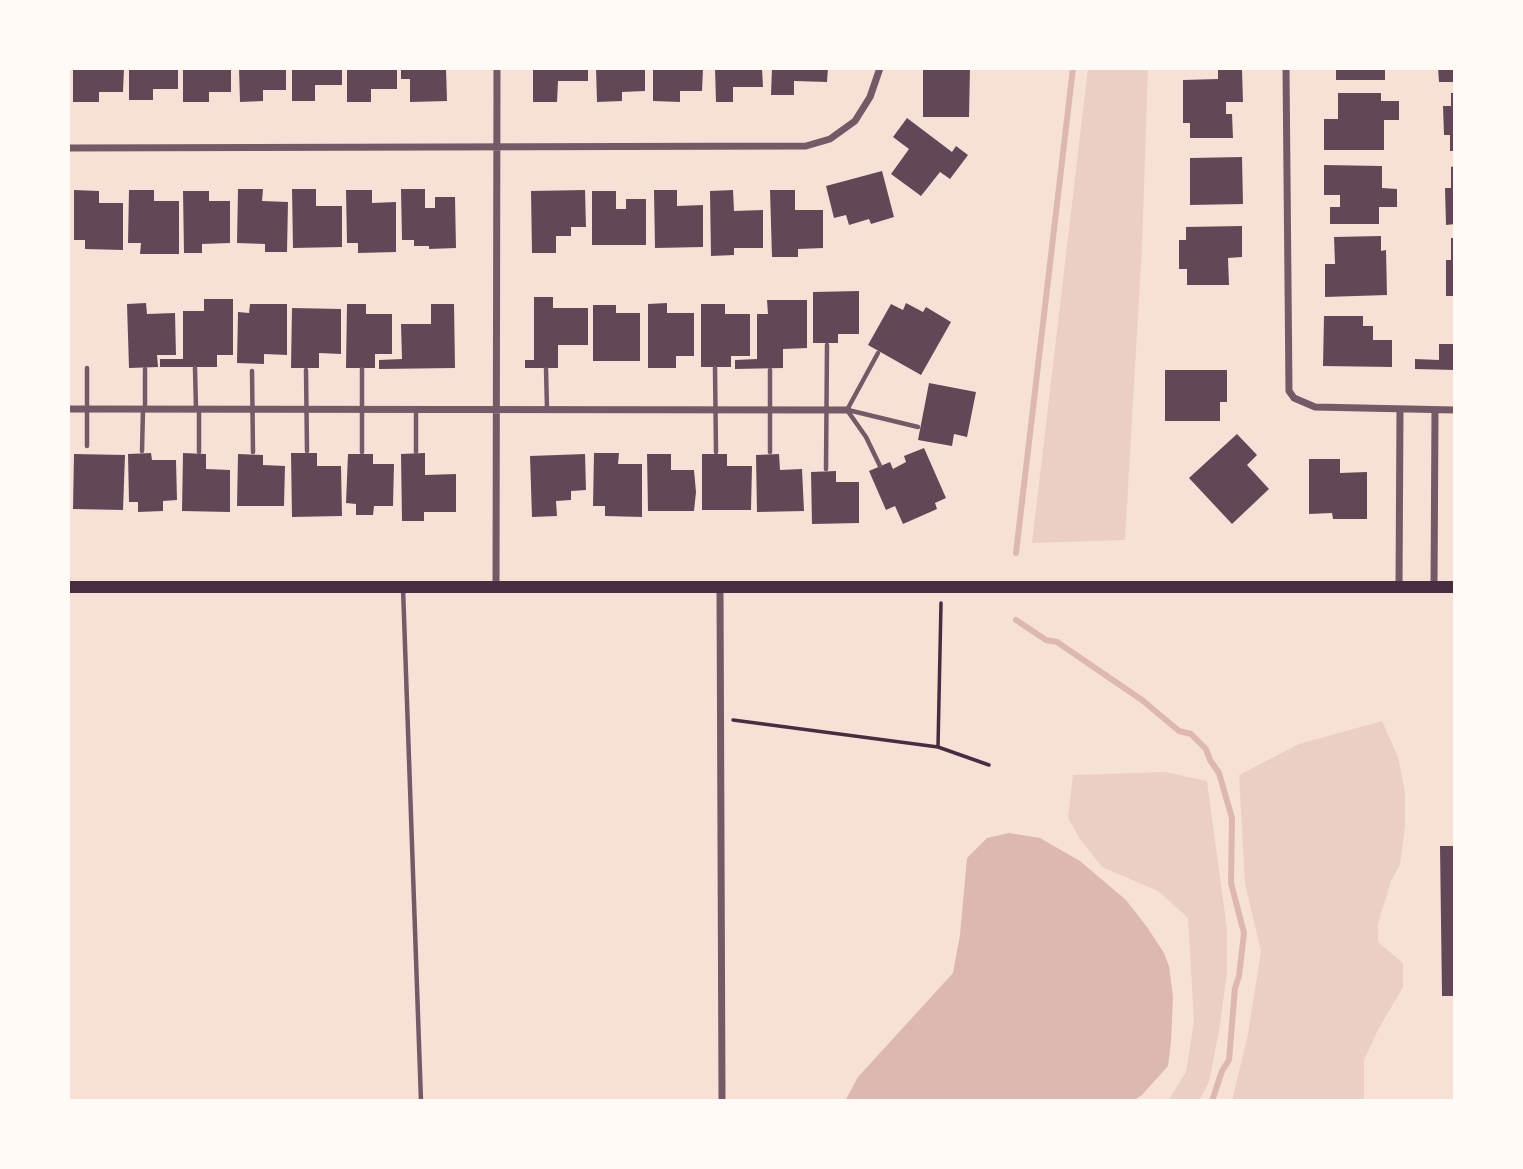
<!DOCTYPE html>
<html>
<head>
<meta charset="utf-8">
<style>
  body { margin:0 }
  #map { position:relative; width:1523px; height:1169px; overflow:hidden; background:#f7e1d7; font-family:"Alegreya Sans",sans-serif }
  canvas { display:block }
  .frame { position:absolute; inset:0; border:70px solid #fffaf5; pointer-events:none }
</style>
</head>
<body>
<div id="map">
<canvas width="1523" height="1169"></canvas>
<div class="frame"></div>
</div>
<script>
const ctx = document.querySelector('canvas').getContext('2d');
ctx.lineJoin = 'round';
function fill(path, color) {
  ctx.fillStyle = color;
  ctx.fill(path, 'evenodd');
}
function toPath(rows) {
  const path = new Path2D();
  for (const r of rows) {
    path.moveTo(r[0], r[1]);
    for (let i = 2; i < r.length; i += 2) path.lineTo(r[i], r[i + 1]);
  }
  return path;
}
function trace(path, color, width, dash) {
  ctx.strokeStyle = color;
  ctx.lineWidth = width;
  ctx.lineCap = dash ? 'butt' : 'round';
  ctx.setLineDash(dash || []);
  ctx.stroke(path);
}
fill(toPath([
  [1088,68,1148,68,1142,247,1125,540,1032,543],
  [1382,721,1398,757,1405,792,1405,826,1400,865,1391,881,1378,924,1378,942,1403,963,1403,987,1378,1030,1364,1060,1364,1101,1232,1101,1248,1034,1261,951,1245,884,1239,775,1299,744],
  [1165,772,1207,781,1227,929,1227,973,1219,1031,1209,1082,1199,1101,1168,1101,1186,1072,1194,1021,1188,918,1158,891,1102,867,1080,839,1068,818,1073,775]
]), '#ebcfc5');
fill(toPath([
  [1009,833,1040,838,1080,861,1126,900,1147,927,1164,953,1169,966,1173,997,1171,1042,1168,1066,1142,1095,1133,1101,845,1101,858,1077,953,973,960,935,967,858,987,838]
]), '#dcb8b0');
trace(toPath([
  [1016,553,1073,68],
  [1016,620,1046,640,1057,642,1142,700,1179,731,1191,734,1206,749,1210,760,1219,773,1232,818,1231,883,1244,933,1239,976,1235,988,1229,1060,1222,1071,1212,1101]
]), '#dcb8b0', 6);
fill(toPath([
  [73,68,124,68,123,92,99,92,99,102,73,102],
  [129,68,178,68,178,89,153,89,153,100,129,100],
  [183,68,231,68,231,92,209,92,209,102,183,102],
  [239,68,286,68,286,90,263,90,263,101,240,102],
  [292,68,342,68,342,85,315,85,315,101,292,101],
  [347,68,397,68,397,89,371,89,371,102,347,102],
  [401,68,446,68,447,101,410,102,410,79,401,79],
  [533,68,588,68,588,81,558,81,557,102,533,102],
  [596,68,645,68,645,91,622,92,622,101,597,102],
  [653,68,703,68,702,91,680,91,680,102,653,101],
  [715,68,762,68,763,87,733,87,733,102,716,102],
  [772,68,828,68,827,82,794,81,794,95,771,95],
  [923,68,970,68,969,117,923,117],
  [1336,68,1385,68,1385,80,1336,80],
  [1438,68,1455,68,1455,82,1439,82],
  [1218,70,1242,70,1243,102,1226,102,1226,114,1232,114,1233,138,1190,138,1190,123,1183,123,1183,80,1218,79],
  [1338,93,1381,93,1381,101,1399,101,1399,120,1384,120,1384,150,1324,150,1324,119,1338,119],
  [1451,93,1455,93,1455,151,1450,151,1450,135,1444,135,1443,106,1451,106],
  [907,118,952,152,956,146,968,155,950,179,940,172,921,196,891,174,909,149,893,137],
  [1242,157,1243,204,1190,205,1190,158],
  [1324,165,1382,166,1382,188,1397,189,1397,207,1379,207,1379,224,1330,224,1330,207,1340,207,1340,195,1324,195],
  [1455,166,1455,224,1446,225,1445,188,1451,188,1451,167],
  [882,171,894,217,871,224,869,219,849,225,846,215,834,218,826,186],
  [238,189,263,189,262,201,288,202,287,252,265,252,265,244,237,243],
  [292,189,316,189,316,206,342,206,342,247,293,248],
  [401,189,425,189,425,208,435,208,435,197,455,197,456,248,429,249,429,246,414,246,414,240,402,240],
  [74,190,99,191,99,203,123,203,123,250,85,249,85,240,74,240],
  [129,190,154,190,154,201,179,201,179,254,140,254,141,243,128,243],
  [346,190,372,190,372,203,396,202,396,252,358,253,358,243,347,243],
  [585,190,586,227,571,227,571,236,556,236,556,253,532,253,531,191],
  [654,190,677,190,677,206,703,205,703,247,655,248],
  [733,190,734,211,763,210,763,248,734,248,734,255,711,256,710,191],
  [770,190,795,190,795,210,823,210,823,248,798,249,798,257,772,257],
  [183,191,209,191,209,201,230,201,230,243,202,244,202,253,184,253],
  [592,191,616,191,616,209,626,209,626,199,646,199,646,245,592,245],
  [1242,226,1242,257,1228,258,1229,285,1187,285,1187,269,1179,269,1179,240,1186,240,1186,227],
  [1381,236,1381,251,1386,250,1387,295,1325,297,1325,264,1335,264,1334,237],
  [1451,238,1455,238,1455,296,1446,296,1446,260,1451,260],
  [859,291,859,334,838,334,838,343,813,343,813,292],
  [534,297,553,297,553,308,588,308,588,345,558,345,558,368,525,368,525,360,534,360],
  [204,299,233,299,233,355,217,355,217,367,160,367,160,359,183,359,183,311,204,311],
  [767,300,807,300,807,348,783,349,783,368,735,369,735,360,757,359,757,314,768,314],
  [146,303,147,314,175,313,176,355,157,355,158,367,129,368,127,304],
  [667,303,667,313,694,313,694,356,676,356,676,368,648,368,648,304],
  [906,303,923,312,926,307,951,322,921,375,868,345,891,304,903,310],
  [250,304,287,304,287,355,264,354,264,364,237,363,238,312,249,313],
  [347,304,366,304,366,314,392,314,392,354,375,354,375,368,346,368],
  [431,304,454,304,455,368,379,369,379,360,402,359,401,324,431,324],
  [701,304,725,304,725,314,750,314,750,356,731,356,731,367,701,367],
  [593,305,616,305,616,313,640,313,640,361,593,361],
  [292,308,341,309,341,354,319,353,319,368,291,368],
  [1324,316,1363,316,1363,326,1373,326,1373,340,1392,340,1392,367,1323,366],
  [1439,344,1455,344,1455,370,1415,369,1415,359,1439,360],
  [1165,370,1227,370,1227,402,1220,402,1220,421,1165,421],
  [929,383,976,392,967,437,954,434,952,446,918,440],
  [1237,434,1257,455,1247,465,1269,489,1232,524,1189,478],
  [924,448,946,498,935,503,937,509,903,524,895,506,886,510,869,471,890,462,893,469,906,462,904,456],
  [151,453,152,460,176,460,177,500,163,501,163,511,138,512,138,502,129,502,128,454],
  [183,453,206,454,206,469,230,470,230,512,182,511],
  [291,453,317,453,317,466,341,466,342,516,292,517],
  [425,453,425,475,456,474,456,512,424,512,424,521,402,521,401,454],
  [594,453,619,453,618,464,642,464,642,517,605,516,605,506,593,506],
  [74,454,125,455,123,510,73,509],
  [238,454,263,455,263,465,285,466,284,506,237,506],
  [348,454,373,454,373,464,394,464,393,506,374,506,373,515,356,515,356,504,346,503],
  [585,454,586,490,571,491,571,500,556,501,557,516,532,517,530,456],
  [647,454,671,454,671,470,694,470,696,492,694,511,648,511],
  [702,454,727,454,727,466,752,466,751,510,702,510],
  [779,454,780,470,802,469,804,511,757,512,756,455],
  [1309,459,1340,459,1340,473,1367,472,1367,519,1333,519,1332,513,1309,514],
  [836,471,836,482,859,482,859,523,812,524,811,472],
  [1440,846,1455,846,1455,996,1442,996]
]), '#644757');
trace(toPath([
  [733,720,938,747,989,765],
  [938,747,941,603]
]), '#4a2c40', 3.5);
trace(toPath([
  [878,353,847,410,866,437,880,466],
  [87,368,87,446],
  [195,368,196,409],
  [715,368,716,452],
  [145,369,145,409],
  [362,369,362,452],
  [546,369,547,409],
  [306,370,307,451],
  [770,370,770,452],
  [252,371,253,452],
  [848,410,918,427],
  [142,451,143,409],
  [199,452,199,409],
  [416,452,416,409],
  [826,469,827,345],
  [403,588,421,1101]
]), '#755966', 4.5);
trace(toPath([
  [1286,68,1289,391,1294,398,1315,407,1455,410],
  [68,148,806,146,830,139,855,121,870,97,880,68],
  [68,409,847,410],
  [1399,586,1400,409],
  [496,587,497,68],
  [720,587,722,1101],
  [1434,587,1435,410]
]), '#755966', 7);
trace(toPath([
  [68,587,1455,587]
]), '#4a2c40', 12);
</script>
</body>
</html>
